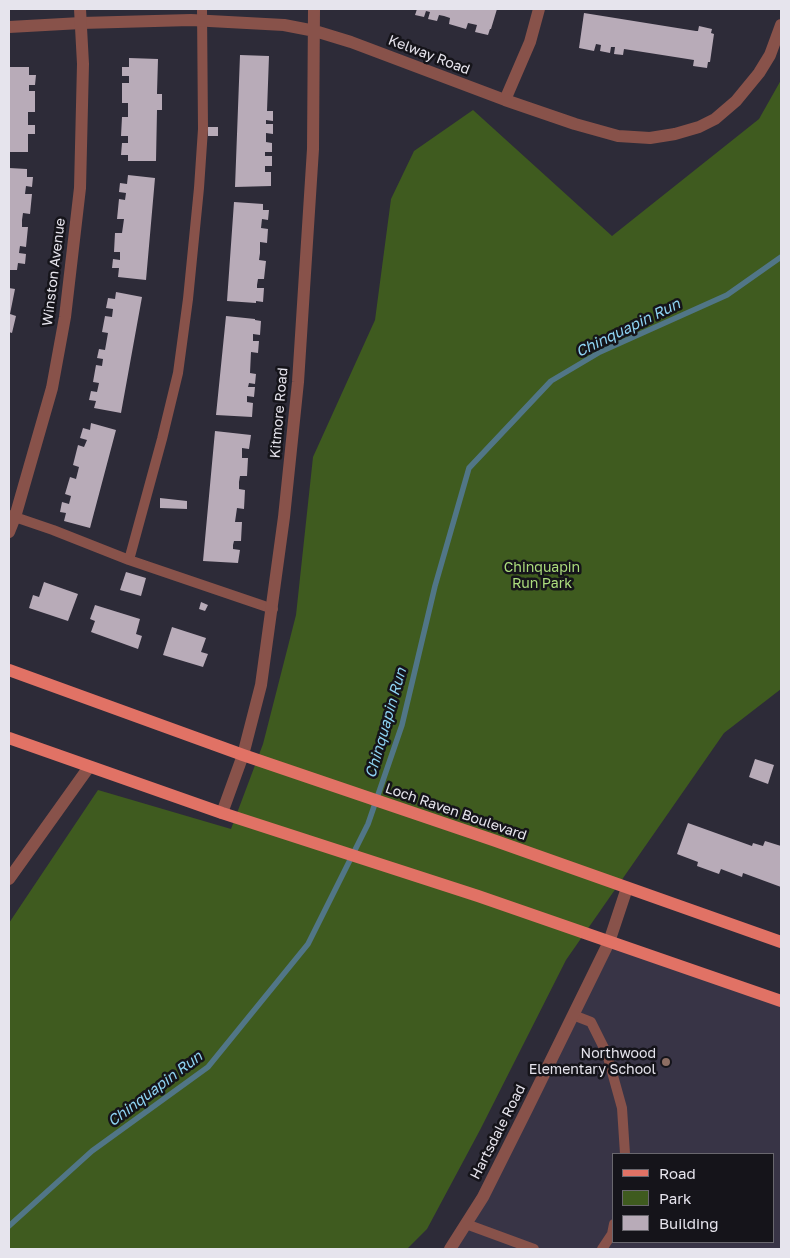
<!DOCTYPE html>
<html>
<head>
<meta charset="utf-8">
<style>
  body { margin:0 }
  #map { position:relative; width:790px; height:1258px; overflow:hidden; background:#2d2b38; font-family:"Golos Text",sans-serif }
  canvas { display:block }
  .frame { position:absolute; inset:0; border:10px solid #e6e4ed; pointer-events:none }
  .legend { position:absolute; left:612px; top:1153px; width:162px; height:90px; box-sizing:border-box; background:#15141a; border:1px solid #69676e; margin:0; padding:6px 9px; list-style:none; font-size:15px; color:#e6e4ed }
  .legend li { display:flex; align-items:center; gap:10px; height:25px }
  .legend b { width:25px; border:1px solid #69676e }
</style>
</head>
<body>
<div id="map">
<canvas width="790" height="1258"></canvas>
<div class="frame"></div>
<ul class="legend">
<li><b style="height:6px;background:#e17265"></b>Road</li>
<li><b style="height:14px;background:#3f5b1f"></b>Park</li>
<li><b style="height:14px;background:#b8abb8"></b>Building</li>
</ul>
</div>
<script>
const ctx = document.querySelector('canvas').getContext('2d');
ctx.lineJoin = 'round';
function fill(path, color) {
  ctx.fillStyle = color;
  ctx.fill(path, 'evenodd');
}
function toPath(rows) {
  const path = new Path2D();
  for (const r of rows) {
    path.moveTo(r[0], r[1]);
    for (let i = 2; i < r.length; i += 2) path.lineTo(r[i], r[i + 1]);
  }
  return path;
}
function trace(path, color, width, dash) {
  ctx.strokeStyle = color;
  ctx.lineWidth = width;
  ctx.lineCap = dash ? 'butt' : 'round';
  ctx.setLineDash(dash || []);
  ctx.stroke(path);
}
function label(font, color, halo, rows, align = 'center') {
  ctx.font = font + ' "Golos Text",sans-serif';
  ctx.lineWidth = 5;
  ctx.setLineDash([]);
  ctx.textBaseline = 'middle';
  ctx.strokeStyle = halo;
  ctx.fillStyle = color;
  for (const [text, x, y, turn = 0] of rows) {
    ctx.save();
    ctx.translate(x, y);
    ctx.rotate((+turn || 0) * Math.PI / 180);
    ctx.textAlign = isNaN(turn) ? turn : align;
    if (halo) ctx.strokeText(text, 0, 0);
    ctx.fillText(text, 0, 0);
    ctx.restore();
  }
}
fill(toPath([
  [609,942,781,1001,781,1249,449,1249],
  [614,1154,774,1154,774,1242,614,1242]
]), '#383446');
fill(toPath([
  [781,80,781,689,724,733,566,960,480,1130,427,1229,407,1249,9,1249,9,923,98,790,231,829,263,744,296,615,313,457,375,320,391,199,414,151,473,110,612,236,759,119]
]), '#3f5b1f');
trace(toPath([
  [9,1226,92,1151,208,1067,308,944,368,824,402,725,435,586,469,468,551,381,600,352,727,295,781,257]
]), '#517687', 5.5);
fill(toPath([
  [417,9,497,9,491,29,490,29,488,35,475,32,477,25,468,23,466,29,449,24,450,18,444,16,439,15,437,21,428,19,430,12,426,11,424,17,415,15],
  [584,13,696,31,698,31,699,26,712,29,711,33,714,34,710,62,708,62,707,68,693,66,694,60,624,49,623,55,614,54,615,47,611,47,610,53,600,51,601,45,596,44,594,51,579,48],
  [240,55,269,56,267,111,273,111,273,121,266,120,266,124,273,124,273,134,266,133,266,142,272,143,272,152,265,152,265,156,272,156,272,166,265,166,265,172,271,172,271,186,235,187],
  [129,58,158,59,157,93,157,94,162,94,162,110,157,110,156,161,128,161,128,155,121,155,122,143,128,143,128,136,121,136,122,117,128,117,128,103,122,103,122,83,129,83,129,76,122,76,122,67,129,67],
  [9,67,29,67,29,75,36,75,35,85,29,85,29,91,35,91,35,112,28,112,28,125,35,125,35,134,28,134,28,152,9,152],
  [208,127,218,127,218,136,208,136],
  [9,168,27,169,27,177,33,177,32,187,26,186,25,194,32,194,30,214,23,213,22,220,22,227,28,227,26,247,20,246,19,253,26,254,25,264,18,263,17,270,9,270],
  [128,175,155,178,146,280,118,277,119,268,112,268,113,259,120,260,120,252,114,252,115,233,122,233,124,219,117,219,119,199,125,200,126,193,119,192,120,183,127,184],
  [234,202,263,204,263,210,269,210,268,220,262,219,261,228,268,229,267,243,260,242,260,253,259,260,266,261,264,279,258,279,257,285,257,288,264,288,263,302,256,301,256,303,227,301],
  [9,288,15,289,10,314,16,316,12,333,9,332],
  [116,292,142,297,121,413,94,408,96,401,89,400,91,391,97,392,99,383,93,382,96,365,102,366,103,359,97,358,99,349,105,350,108,333,102,332,105,316,112,317,113,309,106,308,108,298,115,299],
  [226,316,255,319,255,320,261,321,260,335,253,334,253,341,259,341,258,353,251,352,250,373,256,374,255,384,249,383,248,387,255,387,254,397,247,396,247,402,253,403,252,417,216,415],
  [91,423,116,430,90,528,64,521,66,513,60,512,62,502,69,504,71,496,65,494,70,477,76,479,79,467,73,465,78,445,84,447,87,440,80,438,83,428,90,430],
  [215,431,251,435,249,449,242,448,242,458,248,458,247,476,240,476,239,482,239,489,245,490,244,509,237,508,235,522,242,522,241,541,234,541,233,545,233,549,240,550,238,563,203,561],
  [160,498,187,501,187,509,160,508],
  [126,572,146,578,141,596,120,590],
  [44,582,78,594,68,621,29,608,33,595,39,597],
  [201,602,208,605,205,611,199,609],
  [95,605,140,619,136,634,142,636,138,649,91,632,95,621,90,619],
  [172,627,206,638,201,652,208,654,203,667,163,655],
  [755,759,774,765,768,784,749,777],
  [688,823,752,846,753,843,763,846,765,841,781,846,781,887,743,873,742,877,721,869,719,874,697,866,698,862,677,854]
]), '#b8abb8');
trace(toPath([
  [9,515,53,530,129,560,273,609],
  [129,560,162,439,178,373,188,299,199,188,203,129,202,9],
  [573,1015,591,1022,607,1054,622,1108,625,1154],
  [466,1224,534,1249],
  [602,1249,612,1234,614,1224]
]), '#88524a', 10);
trace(toPath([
  [9,27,81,23,191,20,284,25,315,31,351,42,505,100,575,124,618,136,650,138,675,134,699,127,715,119,736,101,759,73,770,55,781,25],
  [505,100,530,42,539,9],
  [222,813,243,755,261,685,284,517,298,382,313,149,314,9],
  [450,1249,483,1197,527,1109,609,942,627,888]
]), '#88524a', 12);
trace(toPath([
  [9,532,15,517,52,388,65,317,80,188,83,64,80,9],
  [9,879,89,767]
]), '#88524a', 12);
trace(toPath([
  [9,670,243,755,493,840,781,942],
  [9,738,222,813,478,896,781,1001]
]), '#e17265', 12);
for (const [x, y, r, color] of [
  [666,1062,5,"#8d6e63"]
]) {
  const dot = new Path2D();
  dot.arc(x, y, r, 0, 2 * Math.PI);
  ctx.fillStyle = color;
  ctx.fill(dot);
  trace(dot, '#15141a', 2);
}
label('14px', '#e6e4ed', '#15141a', [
  ["Kelway Road",429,55,21],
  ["Winston Avenue",54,272,-83],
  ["Kitmore Road",279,413,-85],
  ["Loch Raven Boulevard",456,812,19],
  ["Hartsdale Road",498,1132,-63]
]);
label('14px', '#acdd7d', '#15141a', [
  ["Chinquapin",542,568],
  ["Run Park",542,584]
]);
label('14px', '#e6e4ed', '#15141a', [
  ["Northwood",656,1054],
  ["Elementary School",656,1070]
], 'right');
label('italic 15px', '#8ed3f2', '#15141a', [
  ["Chinquapin Run",628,328,-26],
  ["Chinquapin Run",386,723,-74],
  ["Chinquapin Run",155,1089,-37]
]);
</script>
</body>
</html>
